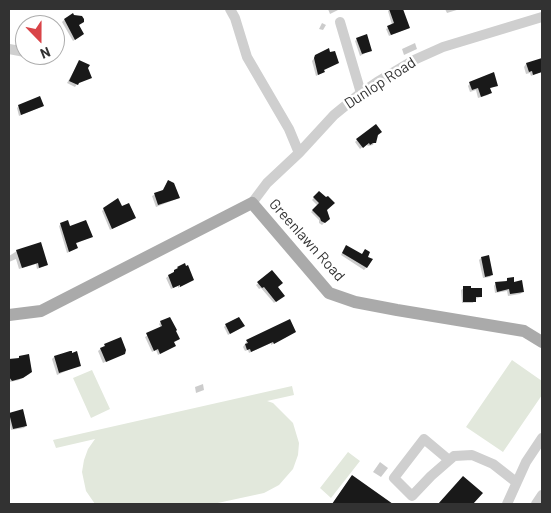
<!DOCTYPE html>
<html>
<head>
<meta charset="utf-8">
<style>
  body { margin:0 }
  #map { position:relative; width:551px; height:513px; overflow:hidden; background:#fff; font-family:Barlow,sans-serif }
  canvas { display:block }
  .frame { position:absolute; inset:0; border:10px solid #323232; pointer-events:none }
  .north { position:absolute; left:15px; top:15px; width:50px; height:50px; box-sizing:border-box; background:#fff; border:1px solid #adadad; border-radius:50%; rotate:158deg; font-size:14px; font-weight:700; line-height:20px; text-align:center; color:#323232 }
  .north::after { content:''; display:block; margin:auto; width:18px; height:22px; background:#d94448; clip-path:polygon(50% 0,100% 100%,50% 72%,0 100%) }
</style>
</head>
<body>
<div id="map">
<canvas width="551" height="513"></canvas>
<div class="frame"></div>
<div class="north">N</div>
</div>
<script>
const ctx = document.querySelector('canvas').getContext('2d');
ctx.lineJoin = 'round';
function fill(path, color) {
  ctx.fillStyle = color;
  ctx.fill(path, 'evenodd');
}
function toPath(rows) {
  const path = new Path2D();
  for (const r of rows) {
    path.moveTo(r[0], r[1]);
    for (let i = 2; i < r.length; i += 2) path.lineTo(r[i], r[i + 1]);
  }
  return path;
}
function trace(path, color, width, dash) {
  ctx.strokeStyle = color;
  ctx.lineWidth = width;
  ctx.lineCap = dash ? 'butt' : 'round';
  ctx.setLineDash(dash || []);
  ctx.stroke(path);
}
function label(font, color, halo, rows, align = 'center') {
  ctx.font = font + ' Barlow,sans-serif';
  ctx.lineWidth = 5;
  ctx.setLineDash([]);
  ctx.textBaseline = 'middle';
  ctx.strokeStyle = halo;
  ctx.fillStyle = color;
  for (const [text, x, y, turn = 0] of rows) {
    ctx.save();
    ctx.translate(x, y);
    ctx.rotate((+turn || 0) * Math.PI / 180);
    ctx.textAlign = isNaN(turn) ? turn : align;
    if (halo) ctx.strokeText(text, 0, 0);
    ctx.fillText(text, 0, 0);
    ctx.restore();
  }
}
fill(toPath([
  [512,360,542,381,542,395,503,452,466,427],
  [92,370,110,409,91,418,73,378],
  [292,386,294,395,267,401,273,403,293,423,299,443,298,455,293,469,279,485,264,493,213,504,95,504,86,491,82,472,84,460,88,449,95,439,56,448,53,440],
  [348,452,360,461,331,498,320,488]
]), '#e2e8dc');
fill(toPath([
  [328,9,338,9,338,10,330,14],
  [390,9,402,9,409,28,389,36,386,29,392,25,388,11],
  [445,9,460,9,447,13],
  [64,20,77,26,81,36,73,41,62,22],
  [322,23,326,25,323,30,319,29],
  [357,39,371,50,360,56,355,41],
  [415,43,417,49,404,55,402,49],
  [316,56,324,72,316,76,312,61],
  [542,60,542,75,541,72,531,76,530,73,526,74,524,67,526,64],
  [79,62,87,68,91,77,77,84,75,87,67,83],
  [470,83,497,85,489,89,490,93,488,95,478,98,476,90,470,92,468,86],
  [19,106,43,106,19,116,17,108],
  [377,135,373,145,368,146,366,144,360,149,355,142,357,140],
  [168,181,179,198,156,207,152,196,162,191],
  [319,192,329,218,322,225,319,223,319,220,311,212,318,206,312,200],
  [121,208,134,218,110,230,102,211,104,209],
  [61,224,69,228,91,237,75,244,77,248,67,253,59,226],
  [344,249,371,260,366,268,364,270,341,255],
  [17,251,47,265,37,269,36,264,19,269,16,259,9,262,9,256],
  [481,258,492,274,490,277,483,278,479,260],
  [184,265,192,280,178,288,178,286,171,289,166,278,178,268],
  [272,272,277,287,283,295,274,303,261,288,259,289,256,285],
  [508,279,513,283,523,292,520,294,508,296,507,291,495,293,494,286,496,283,505,282],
  [464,288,481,297,475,299,473,303,462,303,461,290],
  [161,322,174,331,173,342,175,346,158,355,156,350,152,352,145,337,161,328,159,324],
  [226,325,241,328,228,335,224,327],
  [295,332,271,345,271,343,249,353,248,350,245,351,243,347,247,341],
  [105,345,124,353,103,363,98,351],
  [19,357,29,374,19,380,10,382,9,361,17,360],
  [54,357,80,365,57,375,52,359],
  [203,384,204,390,196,393,195,387],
  [10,414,26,425,24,428,11,430,9,419],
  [380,462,388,468,381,477,373,472],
  [349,480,388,502,386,504,332,504]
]), '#0003');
fill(toPath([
  [389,9,403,9,410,28,391,35,387,26,394,23],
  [73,13,74,15,82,16,84,19,84,22,79,25,84,34,75,40,64,19],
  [367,34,372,51,362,54,356,38],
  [329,48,330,52,335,51,339,63,324,70,325,72,318,75,314,58,315,55],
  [542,58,542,72,533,75,532,71,529,72,526,63],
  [79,60,90,65,88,68,92,78,79,83,78,85,69,81],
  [494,72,498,86,490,88,492,93,481,97,478,88,472,90,469,82],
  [40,96,44,106,21,115,18,105],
  [376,124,382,132,378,135,376,143,373,143,370,145,369,143,363,148,356,139],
  [168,180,174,183,180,198,158,205,154,193,163,190],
  [319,191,326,197,328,196,335,203,327,210,330,219,325,223,321,221,320,218,312,210,319,203,313,197],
  [118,198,122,206,129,203,136,218,112,229,103,208],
  [68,220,70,226,86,220,93,237,76,243,78,248,69,252,60,223],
  [41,242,48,265,39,268,38,263,22,268,16,250],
  [346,245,362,254,365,249,370,252,368,257,373,259,367,268,342,253],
  [489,255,493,275,485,277,481,257],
  [185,263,186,266,188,265,194,280,180,287,180,285,173,288,168,275,174,272,174,270,178,268,177,267],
  [272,270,283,283,278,287,285,296,276,302,264,287,262,288,257,282],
  [514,277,514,282,522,280,524,292,510,294,509,289,497,292,495,282,507,281,507,278],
  [463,286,471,286,471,288,482,288,482,297,476,297,476,302,463,302],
  [170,317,177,330,176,331,180,339,174,342,176,346,160,354,158,349,154,351,146,333,162,326,160,321],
  [239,317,245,326,230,334,225,324],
  [290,319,296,332,274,344,273,342,251,352,250,349,247,350,245,344,248,343,246,340],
  [121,337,126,350,125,354,106,362,100,348,105,346,104,344],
  [70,351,72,351,72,353,77,351,81,366,59,373,54,356],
  [29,354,32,372,23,378,12,381,9,377,9,359,19,358,19,356],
  [23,409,27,426,13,429,9,413],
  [352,475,393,504,332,504],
  [463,476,483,493,473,504,438,504]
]), '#191919');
trace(toPath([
  [230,9,235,18,247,57,289,129,299,153],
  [340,22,361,93],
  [9,49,25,52],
  [252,203,267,183,299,153,334,115,361,93,377,82,414,60,443,47,542,17],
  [449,460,424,439,394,478,412,496,431,476,454,456,472,455,493,464,516,482],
  [507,504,526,462,542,438],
  [536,504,542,495]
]), '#cfcfcf', 10);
trace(toPath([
  [9,315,41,311,252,203,329,293,355,302,397,310,524,331,542,342]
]), '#aaa', 12);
label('15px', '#323232', '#fff', [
  ["Dunlop Road",380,83,-33],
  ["Greenlawn Road",307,240,48]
]);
</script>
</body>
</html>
